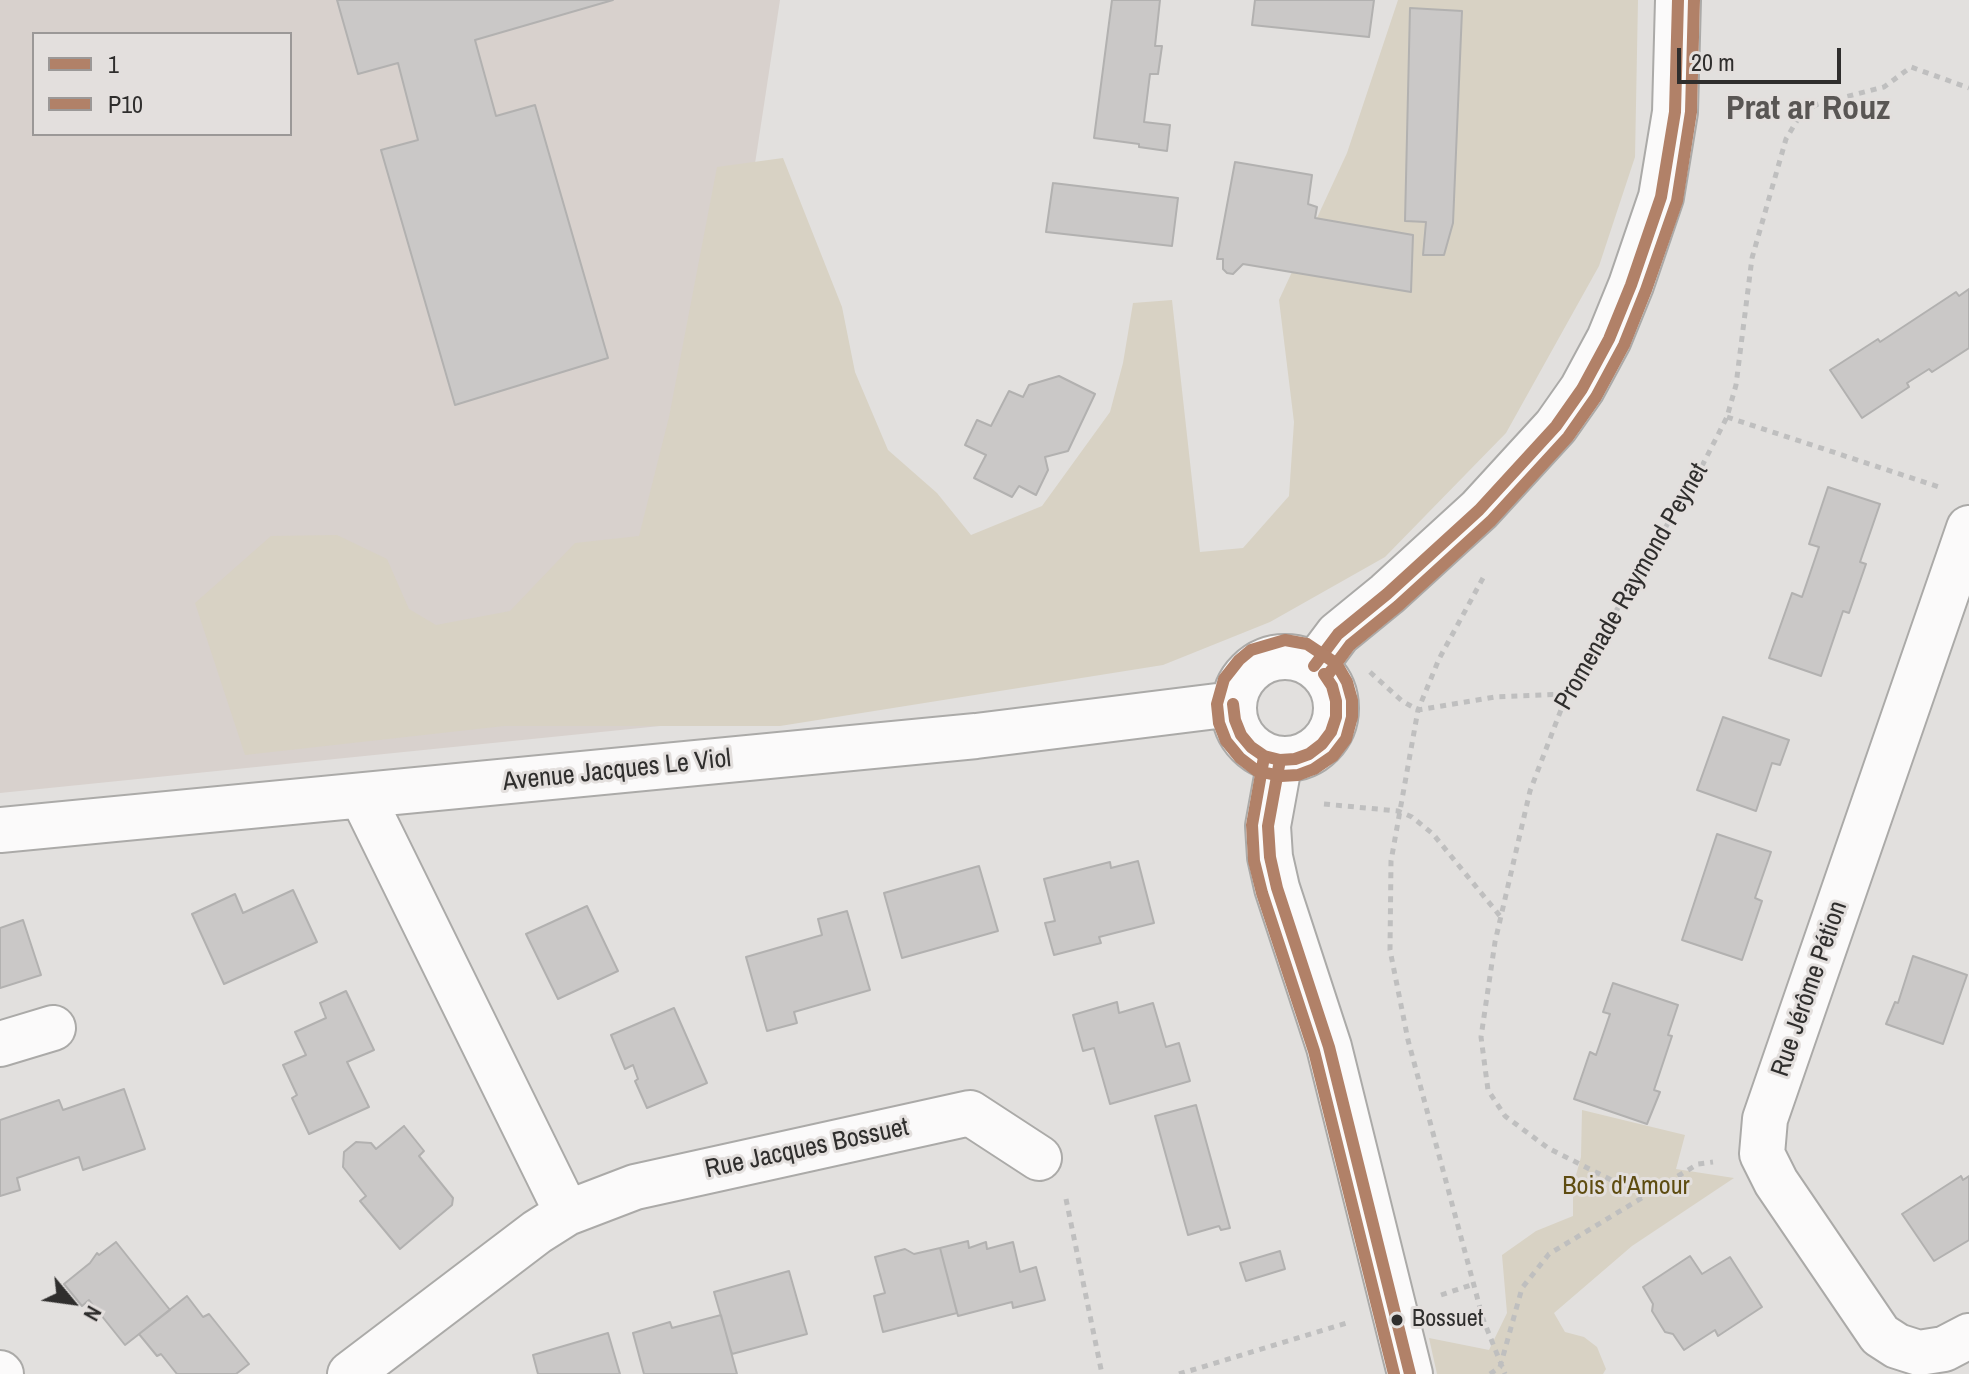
<!DOCTYPE html>
<html>
<head>
<meta charset="utf-8">
<style>
  body { margin:0 }
  #map { position:relative; width:1969px; height:1374px; overflow:hidden; background:#e2e0de; font-family:"Archivo Narrow",sans-serif }
  canvas { display:block }
  .legend { position:absolute; left:32px; top:32px; width:260px; height:104px; box-sizing:border-box; background:#e3dfdd; border:2px solid #9b9897; margin:0; padding:10px 14px; list-style:none; font-size:24px; color:#2f2e2d }
  .legend li { display:flex; align-items:center; gap:16px; height:40px }
  .legend b { width:40px; border:2px solid #9b9897 }
  .north { position:absolute; left:32px; top:1262px; width:80px; height:80px; -webkit-text-stroke:6px #e3dfdd; paint-order:stroke; rotate:119deg; font-size:22px; font-weight:700; line-height:32px; text-align:center; color:#2f2e2d }
  .north::after { content:''; display:block; margin:auto; width:28px; height:36px; background:#2f2e2d; clip-path:polygon(50% 0,100% 100%,50% 72%,0 100%) }
  .scale { position:absolute; left:1677px; top:48px; width:164px; height:36px; box-sizing:border-box; border:4px solid #2f2e2d; border-top:0; padding-left:10px; font-size:24px; line-height:28px; white-space:nowrap; color:#2f2e2d; -webkit-text-stroke:6px #e3dfdd; paint-order:stroke }
</style>
</head>
<body>
<div id="map">
<canvas width="1969" height="1374"></canvas>
<ul class="legend">
<li><b style="height:10px;background:#b18168"></b>1</li>
<li><b style="height:10px;background:#b18168"></b>P10</li>
</ul>
<div class="north">N</div>
<div class="scale">20 m</div>
</div>
<script>
const ctx = document.querySelector('canvas').getContext('2d');
ctx.lineJoin = 'round';
function fill(path, color) {
  ctx.fillStyle = color;
  ctx.fill(path, 'evenodd');
}
function toPath(rows) {
  const path = new Path2D();
  for (const r of rows) {
    if (r.length === 3) {
      path.moveTo(r[0] + r[2], r[1]);
      path.arc(r[0], r[1], r[2], 0, 2 * Math.PI);
      continue;
    }
    path.moveTo(r[0], r[1]);
    for (let i = 2; i < r.length; i += 2) path.lineTo(r[i], r[i + 1]);
  }
  return path;
}
function trace(path, color, width, dash) {
  ctx.strokeStyle = color;
  ctx.lineWidth = width;
  ctx.lineCap = dash ? 'butt' : 'round';
  ctx.setLineDash(dash || []);
  ctx.stroke(path);
}
function label(font, color, halo, rows, align = 'center') {
  ctx.font = font + ' "Archivo Narrow",sans-serif';
  ctx.lineWidth = 6;
  ctx.setLineDash([]);
  ctx.textBaseline = 'middle';
  ctx.strokeStyle = halo;
  ctx.fillStyle = color;
  for (const [text, x, y, turn = 0] of rows) {
    ctx.save();
    ctx.translate(x, y);
    ctx.rotate((+turn || 0) * Math.PI / 180);
    ctx.textAlign = isNaN(turn) ? turn : align;
    if (halo) ctx.strokeText(text, 0, 0);
    ctx.fillText(text, 0, 0);
    ctx.restore();
  }
}
fill(toPath([
  [0,0,780,0,719,399,729,719,0,793],
  [34,34,290,34,290,134,34,134]
]), '#d8d1cd');
fill(toPath([
  [1398,0,1638,0,1635,157,1599,266,1506,433,1385,557,1270,622,1163,665,780,726,504,726,245,755,195,603,271,536,337,535,387,559,409,609,436,625,510,611,575,543,639,536,669,417,717,167,783,158,842,307,855,372,888,450,937,493,971,535,1042,506,1110,412,1123,363,1133,303,1172,300,1200,552,1243,548,1289,496,1294,422,1279,300,1347,153],
  [1582,1110,1685,1135,1676,1169,1734,1178,1632,1246,1554,1313,1565,1332,1584,1337,1597,1347,1606,1369,1603,1374,1437,1374,1429,1338,1489,1350,1507,1313,1502,1255,1536,1231,1573,1216,1573,1186,1581,1157]
]), '#d8d2c4');
const building = toPath([
  [337,0,613,0,475,40,496,116,535,105,608,358,455,405,381,150,418,140,398,63,358,74,337,0],
  [1112,0,1160,0,1155,46,1162,46,1158,74,1150,74,1144,122,1170,125,1167,151,1139,147,1139,144,1094,138,1112,0],
  [1255,0,1374,0,1369,37,1252,25,1255,0],
  [1410,8,1462,11,1453,223,1444,255,1423,255,1426,222,1405,221,1410,8],
  [1235,162,1312,175,1308,204,1317,207,1315,218,1413,235,1411,292,1243,264,1233,274,1227,273,1223,269,1223,259,1217,259,1235,162],
  [1053,183,1178,198,1172,246,1046,232,1053,183],
  [1969,289,1969,348,1932,372,1929,369,1907,383,1909,387,1862,418,1830,370,1878,339,1880,342,1956,292,1959,296,1969,289],
  [1059,376,1095,394,1068,451,1045,457,1048,470,1036,495,1019,486,1012,497,974,478,986,455,965,445,977,420,991,426,1009,391,1023,397,1029,385,1059,376],
  [1828,487,1880,504,1860,562,1866,564,1849,613,1843,611,1821,676,1769,658,1792,593,1802,597,1819,547,1809,544,1828,487],
  [1723,717,1789,740,1780,765,1772,763,1756,811,1697,790,1723,717],
  [1717,834,1771,852,1755,898,1762,901,1742,960,1682,940,1717,834],
  [1138,861,1154,923,1099,937,1101,943,1054,955,1045,923,1055,921,1044,879,1110,862,1111,868,1138,861],
  [979,866,998,931,902,958,884,893,979,866],
  [293,890,317,942,224,984,192,914,235,894,243,913,293,890],
  [587,906,618,971,558,999,526,934,587,906],
  [847,911,870,990,794,1012,797,1023,767,1031,746,957,822,935,818,919,847,911],
  [23,920,41,975,0,988,0,928,23,920],
  [1913,956,1967,975,1943,1044,1886,1024,1895,1002,1898,1003,1913,956],
  [1613,983,1678,1005,1668,1035,1672,1036,1654,1090,1660,1092,1647,1124,1574,1099,1590,1052,1596,1055,1610,1014,1603,1012,1613,983],
  [346,991,374,1050,347,1062,369,1107,309,1134,292,1098,297,1095,283,1065,306,1055,295,1032,326,1018,320,1003,346,991],
  [1117,1002,1119,1013,1153,1003,1166,1047,1179,1043,1190,1081,1110,1104,1094,1048,1083,1051,1073,1015,1117,1002],
  [674,1008,707,1083,647,1108,635,1081,638,1079,633,1065,625,1069,611,1035,674,1008],
  [124,1089,145,1149,83,1170,79,1157,17,1178,20,1190,0,1196,0,1120,59,1100,63,1110,124,1089],
  [1196,1105,1230,1228,1221,1230,1219,1226,1188,1235,1155,1116,1196,1105],
  [404,1126,424,1151,419,1156,453,1198,452,1205,400,1249,360,1201,366,1196,343,1167,344,1152,356,1142,371,1143,376,1149,404,1126],
  [1961,1176,1963,1180,1969,1176,1969,1240,1934,1261,1902,1214,1961,1176],
  [968,1241,969,1248,986,1242,987,1249,1013,1242,1020,1272,1036,1267,1045,1300,1013,1308,1012,1302,958,1316,940,1248,968,1241],
  [116,1242,170,1310,125,1345,89,1300,82,1306,64,1284,90,1263,97,1253,99,1255,116,1242],
  [940,1248,957,1313,883,1332,874,1296,885,1293,875,1257,905,1249,914,1254,940,1248],
  [1280,1251,1285,1269,1246,1281,1240,1263,1280,1251],
  [1690,1256,1702,1274,1730,1257,1762,1307,1718,1336,1715,1330,1684,1350,1673,1334,1665,1332,1652,1311,1653,1304,1643,1287,1690,1256],
  [789,1271,807,1334,732,1354,714,1292,789,1271],
  [187,1296,203,1317,209,1314,249,1364,236,1374,177,1374,161,1354,157,1356,139,1334,187,1296],
  [721,1315,737,1374,644,1374,633,1333,670,1322,672,1328,721,1315],
  [608,1333,620,1374,538,1374,533,1355,608,1333]
]);
fill(building, '#cac8c7');
trace(building, '#b2b1b0', 2);
const minor = toPath([
  [1969,528,1765,1119,1762,1154,1776,1182,1880,1335,1897,1346,1919,1353,1944,1349,1969,1336],
  [1285,708,51],
  [1314,666,1338,634,1387,594,1479,510,1556,426,1582,389,1609,339,1631,285,1661,197,1675,112,1678,0],
  [1280,760,1268,826,1270,857,1277,888,1329,1047,1410,1374],
  [362,796,567,1213],
  [0,830,976,736,1233,704],
  [0,1044,53,1028],
  [0,1373,1,1374],
  [350,1374,537,1232,567,1213,635,1187,970,1113,1039,1158]
]);
trace(minor, '#abaaa8', 48);
trace(toPath([
  [1727,417,1942,488],
  [1483,578,1439,659,1418,710,1391,861,1390,950,1408,1040,1483,1319,1505,1374],
  [1370,672,1402,701,1418,710,1495,697,1567,694],
  [1324,804,1398,811,1412,817,1433,834,1500,916],
  [1643,1196,1548,1148,1505,1116,1488,1090,1481,1037,1495,942,1530,791,1567,694,1703,464,1727,417,1736,385,1752,258,1786,139,1802,112,1818,104,1884,87,1911,67,1969,88],
  [1066,1199,1102,1374],
  [1441,1295,1474,1284],
  [1179,1374,1347,1323],
  [1490,1374,1500,1367,1522,1288,1549,1254,1698,1164,1713,1162]
]), '#bfbfbf', 5, [6, 6]);
trace(minor, '#fbfafa', 44);
trace(toPath([
  [1314,666,1338,634,1387,594,1479,510,1556,426,1582,389,1609,339,1631,285,1661,197,1675,112,1678,0],
  [1233,704,1235,720,1241,735,1251,747,1264,756,1280,760,1295,759,1309,754,1322,744,1331,732,1336,717,1336,701,1332,686,1324,674],
  [1280,760,1268,826,1270,857,1277,888,1329,1047,1410,1374]
]), '#b18168', 12);
trace(toPath([
  [1334,662,1307,644,1285,640,1251,650,1239,660,1224,679,1217,704,1219,723,1226,741,1240,758,1257,771,1281,776,1298,775,1314,769,1333,756,1346,739,1352,717,1352,700,1347,682,1336,663],
  [1327,676,1350,645,1398,606,1491,521,1568,437,1596,397,1624,345,1646,290,1677,201,1691,112,1694,0],
  [1264,757,1252,825,1254,861,1262,893,1314,1051,1394,1374]
]), '#b18168', 12);
for (const [x, y, r, color] of [
  [1397,1320,7,"#2f2e2d"]
]) {
  const dot = new Path2D();
  dot.arc(x, y, r, 0, 2 * Math.PI);
  ctx.fillStyle = color;
  ctx.fill(dot);
  trace(dot, '#e3dfdd', 3);
}
label('24px', '#2f2e2d', '#e3dfdd', [
  ["Bossuet",1412,1320]
], 'left');
label('26px', '#2f2e2d', '#e3dfdd', [
  ["Promenade Raymond Peynet",1632,587,-60],
  ["Avenue Jacques Le Viol",617,771,-6],
  ["Rue Jérôme Pétion",1810,989,-71],
  ["Rue Jacques Bossuet",807,1149,-12]
]);
label('26px', '#5e4c11', '#e3dfdd', [
  ["Bois d'Amour",1626,1187]
]);
label('bold 34px', '#595654', '#e3dfdd', [
  ["Prat ar Rouz",1808,110]
]);
</script>
</body>
</html>
